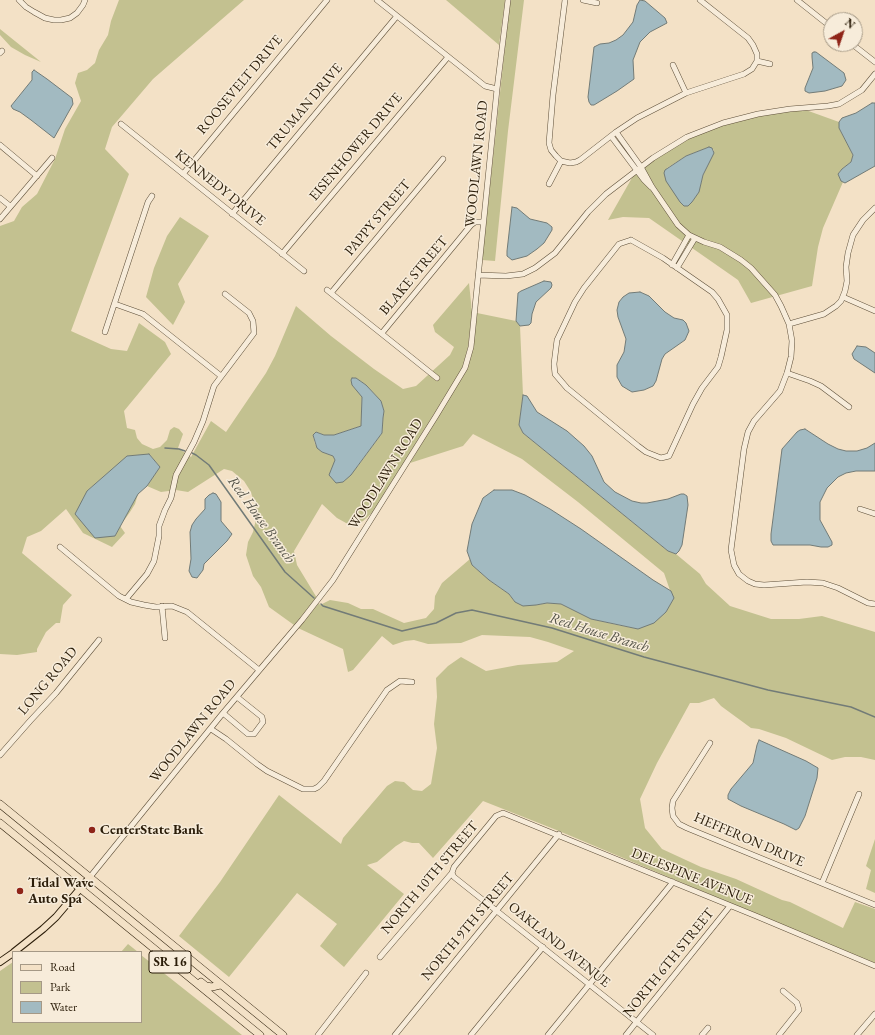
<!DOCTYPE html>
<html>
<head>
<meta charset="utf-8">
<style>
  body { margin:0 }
  #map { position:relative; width:875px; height:1035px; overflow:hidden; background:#f3e1c6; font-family:"EB Garamond",serif }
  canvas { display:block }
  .legend { position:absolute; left:12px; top:951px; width:130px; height:72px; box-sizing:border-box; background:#f7ecda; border:1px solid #a59986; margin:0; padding:5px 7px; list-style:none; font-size:12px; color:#2b1d09 }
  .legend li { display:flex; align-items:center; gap:8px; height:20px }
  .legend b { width:20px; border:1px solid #a59986 }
  .north { position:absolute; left:823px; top:12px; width:40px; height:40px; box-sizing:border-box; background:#f7ecda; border:1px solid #a59986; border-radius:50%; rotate:40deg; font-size:11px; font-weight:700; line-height:16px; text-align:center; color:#2b1d09 }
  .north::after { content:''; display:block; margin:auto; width:14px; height:18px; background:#8f2418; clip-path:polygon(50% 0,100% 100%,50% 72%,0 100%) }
</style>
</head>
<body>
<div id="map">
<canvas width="875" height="1035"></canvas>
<ul class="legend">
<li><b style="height:5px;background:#f3e1c6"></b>Road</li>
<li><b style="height:11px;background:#c3c190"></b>Park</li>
<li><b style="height:11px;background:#a2bac1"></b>Water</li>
</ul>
<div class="north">N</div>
</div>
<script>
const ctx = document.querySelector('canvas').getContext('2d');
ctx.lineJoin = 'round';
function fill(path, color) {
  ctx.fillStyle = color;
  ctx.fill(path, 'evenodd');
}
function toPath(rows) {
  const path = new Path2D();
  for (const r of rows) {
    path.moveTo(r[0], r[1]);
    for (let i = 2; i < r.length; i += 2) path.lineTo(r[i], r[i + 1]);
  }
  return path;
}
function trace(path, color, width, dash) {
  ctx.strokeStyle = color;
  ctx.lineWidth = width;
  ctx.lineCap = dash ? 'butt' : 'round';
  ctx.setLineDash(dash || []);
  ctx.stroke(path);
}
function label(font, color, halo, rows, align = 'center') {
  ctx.font = font + ' "EB Garamond",serif';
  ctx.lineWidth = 3;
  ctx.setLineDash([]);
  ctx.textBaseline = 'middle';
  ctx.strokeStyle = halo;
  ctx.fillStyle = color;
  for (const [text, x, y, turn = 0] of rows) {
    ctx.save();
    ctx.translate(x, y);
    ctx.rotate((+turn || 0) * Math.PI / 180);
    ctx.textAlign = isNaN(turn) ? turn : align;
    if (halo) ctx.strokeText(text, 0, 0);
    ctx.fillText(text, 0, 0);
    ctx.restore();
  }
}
fill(toPath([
  [119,0,244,0,153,79,112,127,105,149,129,174,71,331,111,349,127,351,139,323,165,342,171,354,124,411,127,428,135,430,137,438,142,444,153,449,160,447,167,440,170,430,174,427,179,429,183,434,178,448,191,457,211,421,226,432,266,373,275,356,296,306,331,336,374,369,403,389,416,386,450,355,454,347,435,332,433,325,469,283,472,312,468,347,463,367,457,377,373,512,363,521,354,525,346,523,337,518,322,504,294,551,297,565,317,598,294,625,269,607,261,587,253,576,246,555,248,542,253,532,257,515,251,492,244,481,232,471,224,469,188,492,176,490,161,492,147,486,160,467,150,455,128,456,87,491,115,536,138,494,135,504,130,512,120,526,125,533,112,547,83,533,66,509,41,531,27,537,22,553,72,595,63,605,60,623,56,623,46,632,37,649,37,652,17,655,0,654,0,226,14,221,22,207,37,194,55,159,65,129,81,101,75,83,78,73,87,70,95,63,99,50,108,35,111,21],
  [356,378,366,385,381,401,384,411,383,418,382,433,358,466,343,482,331,470,334,465,335,460,333,456,322,452,315,444,313,435,316,432,324,435,334,435,361,426,362,396,352,385],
  [446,0,505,0,499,45],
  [510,0,524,0,508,131,495,261,482,260],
  [0,29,41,62,25,55,11,47,0,35],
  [803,109,839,122,841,132,853,155,851,162,842,169,838,174,843,182,823,228,818,247,812,286,751,303,738,280,649,218,623,217,608,220,637,169,687,138,747,117],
  [709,147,714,150,703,175,699,191,692,202,688,206,684,206,680,202,667,168,686,156],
  [180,217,209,236,178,284,185,302,173,325,146,297,154,268,167,236],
  [477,313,516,321,520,326,523,395,519,425,523,433,668,551,676,554,700,574,706,584,730,606,771,619,799,619,822,616,875,632,875,760,861,757,845,757,832,760,786,738,759,729,751,728,721,706,714,698,699,703,690,703,657,763,640,799,645,828,662,849,701,867,736,879,782,900,790,902,843,928,855,902,875,909,875,964,559,831,483,801,433,858,419,843,412,843,404,841,396,846,377,862,367,865,404,894,344,967,320,946,337,924,297,893,229,977,179,936,220,882,279,795,341,844,343,838,387,786,395,781,404,782,413,790,422,791,431,784,437,748,434,724,437,697,436,678,448,666,461,657,486,671,518,665,557,662,574,651,548,642,530,637,482,635,461,643,428,644,414,640,405,641,393,645,382,636,353,670,348,672,343,649,298,628,319,603,320,605,330,600,348,603,361,609,373,609,404,623,426,618,434,609,435,596,442,583,470,559,472,565,489,580,509,594,515,602,536,605,547,603,561,604,591,619,618,625,638,629,666,612,673,599,664,573,578,502,522,459,473,434,463,446,410,463,467,369,473,347],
  [875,839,875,893,866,889,871,870,866,866],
  [128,944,138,952,121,952],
  [141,955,242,1035,0,1035,0,971,13,962,13,1022,141,1022]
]), '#c3c190');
const water = toPath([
  [640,0,645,1,665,18,667,23,650,32,640,42,633,60,634,79,617,91,594,105,591,105,589,102,588,97,594,47,600,44,609,43,616,40,623,35,633,22,637,5,640,0],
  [814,52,816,52,844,73,846,80,842,86,825,91,809,93,805,91,805,88,813,68,812,57,812,53,814,52],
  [34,70,47,79,72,98,73,104,54,138,31,120,20,112,13,109,11,106,32,80,32,72,34,70],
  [872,103,875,103,875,166,845,183,841,181,838,174,842,169,851,162,853,155,839,128,839,122,842,118,856,113,872,103],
  [709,147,712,148,714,153,703,175,699,192,692,202,688,206,684,206,680,202,666,181,664,173,665,170,686,156,709,147],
  [512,207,517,208,530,219,547,223,552,227,552,230,544,243,537,249,527,256,512,260,507,256,507,251,512,207],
  [544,281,551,282,552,285,551,288,536,302,532,314,531,323,529,325,520,326,516,321,518,293,521,291,544,281],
  [640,292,649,296,665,312,674,318,683,320,686,323,689,331,685,340,665,354,662,359,656,381,653,386,644,390,632,392,622,386,617,377,617,365,624,352,626,339,618,317,617,310,619,302,623,297,629,293,640,292],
  [857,346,866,347,875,353,875,373,854,359,852,354,857,346],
  [352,378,356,378,366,385,381,401,384,411,383,418,382,433,351,475,343,482,336,483,329,475,335,460,333,456,322,452,317,448,313,435,316,432,324,435,334,435,361,426,362,397,352,385,351,380,352,378],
  [523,395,527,396,537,412,567,431,584,446,592,456,604,482,615,492,632,501,641,503,647,503,668,499,681,494,684,494,687,496,688,505,682,545,679,551,676,554,668,551,523,433,519,425,523,395],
  [805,429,828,444,838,449,846,451,857,451,867,448,875,443,875,471,856,471,846,473,838,477,827,488,820,502,820,520,832,542,832,545,828,547,821,547,810,545,773,545,771,541,771,534,782,449,797,432,800,430,805,429],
  [149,454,160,467,147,486,138,494,115,536,95,538,75,514,87,491,127,456,149,454],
  [494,490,512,490,525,495,550,509,581,529,653,580,671,591,674,598,666,612,654,623,638,629,591,619,561,604,547,603,536,605,523,606,515,602,509,594,489,580,472,565,467,551,472,524,483,498,494,490],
  [213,493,216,494,221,502,221,521,232,534,227,541,204,564,203,570,197,578,192,577,189,571,191,559,190,532,192,525,196,519,205,509,205,499,209,495,213,493],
  [759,740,806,761,818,768,817,778,805,816,799,828,796,830,784,824,741,806,728,799,728,795,731,789,753,763,757,745,759,740]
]);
fill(water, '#a2bac1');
trace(water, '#727b77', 1);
trace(toPath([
  [165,448,179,449,185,451],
  [192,453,196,455,209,465,285,572,314,598],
  [321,604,323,606,402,631,436,623,456,613,472,610,552,628,644,657,768,690,851,707,875,717]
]), '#727b77', 1.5);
const minor = toPath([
  [19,0,26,7,34,12,45,18,54,20,61,20,70,18,77,13,83,5,85,0],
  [377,0,485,86,497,89],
  [565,0,553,95,549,143,551,150,556,156,561,161,570,163,576,162,580,160,616,132,637,118,686,93,744,74,752,69,757,61,757,54,753,45,748,38,700,0],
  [583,0,597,3],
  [797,0,831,27],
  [852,44,875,62],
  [0,53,2,51],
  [757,61,770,64],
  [673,65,686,93],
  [121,124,304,271],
  [616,132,641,167,652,187,678,225,689,235,704,242,720,247,741,260,751,268,775,295,781,306,789,324,792,341,791,357,787,373,780,391,754,421,748,432,744,449,731,550,734,565,739,574,748,581,755,584,764,585,807,582,823,583,838,588,868,603,875,604],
  [611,136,644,180,651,187],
  [0,145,37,176],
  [183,174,327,0],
  [549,184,561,161],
  [0,198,10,206],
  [232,214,397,16],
  [0,219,52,158],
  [631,240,663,258,712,292,718,299,727,315,727,330,721,357,718,367,702,388,693,404,669,456,661,458,646,452,638,446,567,388,555,374,554,364,557,340,575,302,584,288,619,244,631,240],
  [282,254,448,57],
  [672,265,689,235],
  [677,268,695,238],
  [478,275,506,276,523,274,535,268,555,253,588,212,606,194,653,158,687,137,723,123,758,114,790,109,828,106,839,104,862,90,875,74],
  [327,290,437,378],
  [331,293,443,159],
  [843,297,875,311],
  [115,304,143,314,221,376],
  [789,324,824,314,836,306,841,301,845,291,847,281,846,267,848,253,853,235,863,220,875,208],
  [105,332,148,202,152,196],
  [382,333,471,225,475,222,483,222],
  [787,373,810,381,821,386,849,407],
  [860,509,875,514],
  [60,547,119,596,131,602,144,605,156,607,172,606,187,612,259,670],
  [126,599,147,574,154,561,159,536,159,526,165,510,171,498,176,475,194,442,203,421,214,386,254,333,253,321,249,313,225,294],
  [162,606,165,638],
  [223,713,248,734,254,734,263,722,262,717,237,697],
  [211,729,226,739,257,764,267,771,303,789,314,789,318,787,324,781,387,690,400,681,412,682],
  [710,743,673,801,672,808,673,816,679,824,687,828,875,905],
  [0,755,30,721,56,693,99,640],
  [452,873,454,877,653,1035],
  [90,877,223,713,302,620,333,580,436,416,465,368,471,347,497,89,508,0],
  [822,883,859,794],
  [380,957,452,873,454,867,496,816,503,813,756,916,875,966],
  [318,1035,366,973],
  [395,1035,559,834],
  [471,1035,543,947],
  [548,1035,673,882],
  [626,1035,730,906],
  [702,1035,708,1028],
  [779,1035,799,1010,797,1003,783,991],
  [857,1035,875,1014]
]);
const major = toPath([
  [14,952,43,929,56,917,90,877],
  [0,962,13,953]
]);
const highway = toPath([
  [0,804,283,1035],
  [0,823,260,1035],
  [201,982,206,986,212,987,220,985]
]);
trace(minor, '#5d4e38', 6);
trace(major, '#2b1d09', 8);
trace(highway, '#2b1d09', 8);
trace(minor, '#f7ecda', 5);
trace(major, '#f3e1c6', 6);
trace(highway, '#f3e1c6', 7);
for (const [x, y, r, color] of [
  [92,830,4,"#8f2418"],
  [20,891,4,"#8f2418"]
]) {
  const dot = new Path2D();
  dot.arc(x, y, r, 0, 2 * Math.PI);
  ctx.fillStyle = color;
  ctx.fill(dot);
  trace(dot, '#f7ecda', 1.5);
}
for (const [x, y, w] of [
  [170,962,42]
]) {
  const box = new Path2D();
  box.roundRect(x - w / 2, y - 11, w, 22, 3);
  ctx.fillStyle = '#f7ecda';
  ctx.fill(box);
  trace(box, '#2b1d09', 1);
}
label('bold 13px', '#2b1d09', null, [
  ["SR 16",170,962]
]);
label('14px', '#2b1d09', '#f7ecda', [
  ["ROOSEVELT DRIVE",240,85,-50],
  ["TRUMAN DRIVE",305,107,-50],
  ["EISENHOWER DRIVE",356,147,-50],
  ["WOODLAWN ROAD",477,164,-84],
  ["KENNEDY DRIVE",220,188,39],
  ["PAPPY STREET",378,218,-50],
  ["BLAKE STREET",414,276,-50],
  ["WOODLAWN ROAD",386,474,-58],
  ["LONG ROAD",48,681,-50],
  ["WOODLAWN ROAD",193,731,-51],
  ["HEFFERON DRIVE",749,840,23],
  ["DELESPINE AVENUE",692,877,22],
  ["NORTH 10TH STREET",430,878,-50],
  ["NORTH 9TH STREET",468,927,-50],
  ["OAKLAND AVENUE",559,945,39],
  ["NORTH 6TH STREET",669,963,-51]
]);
label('bold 14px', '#2b1d09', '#f7ecda', [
  ["CenterState Bank",100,830],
  ["Tidal Wave",28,883],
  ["Auto Spa",28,899]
], 'left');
label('italic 15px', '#555449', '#f7ecda', [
  ["Red House Branch",261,520,54],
  ["Red House Branch",599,633,17]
]);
</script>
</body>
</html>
